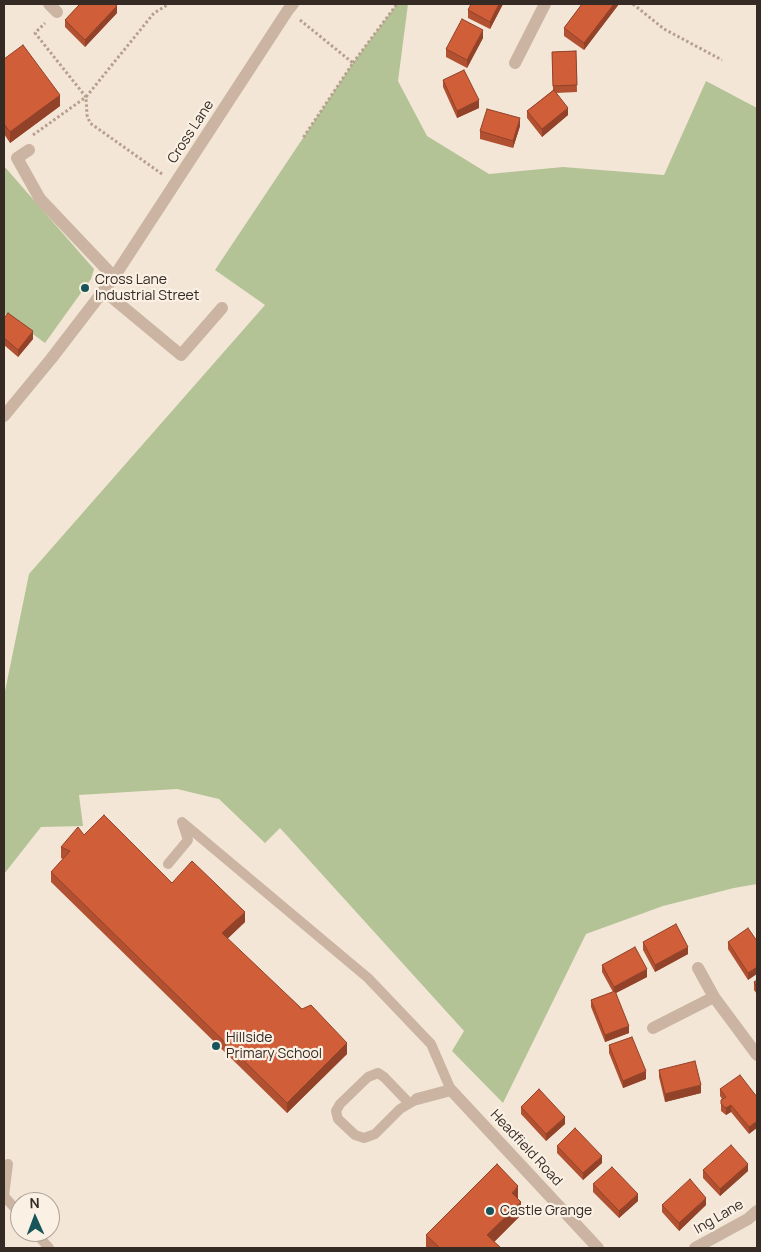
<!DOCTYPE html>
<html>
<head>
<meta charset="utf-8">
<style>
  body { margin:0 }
  #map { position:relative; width:761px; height:1252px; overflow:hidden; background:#f3e6d7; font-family:Manrope,sans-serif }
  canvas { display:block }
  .frame { position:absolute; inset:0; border:5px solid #362a25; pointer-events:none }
  .north { position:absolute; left:10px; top:1192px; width:50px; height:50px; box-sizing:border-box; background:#faf0e3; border:1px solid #aca197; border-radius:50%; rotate:358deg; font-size:14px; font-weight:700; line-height:20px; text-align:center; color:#362a25 }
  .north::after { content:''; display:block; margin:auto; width:18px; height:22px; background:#18555a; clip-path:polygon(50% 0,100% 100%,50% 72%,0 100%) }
</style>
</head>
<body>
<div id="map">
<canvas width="761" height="1252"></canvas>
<div class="frame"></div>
<div class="north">N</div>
</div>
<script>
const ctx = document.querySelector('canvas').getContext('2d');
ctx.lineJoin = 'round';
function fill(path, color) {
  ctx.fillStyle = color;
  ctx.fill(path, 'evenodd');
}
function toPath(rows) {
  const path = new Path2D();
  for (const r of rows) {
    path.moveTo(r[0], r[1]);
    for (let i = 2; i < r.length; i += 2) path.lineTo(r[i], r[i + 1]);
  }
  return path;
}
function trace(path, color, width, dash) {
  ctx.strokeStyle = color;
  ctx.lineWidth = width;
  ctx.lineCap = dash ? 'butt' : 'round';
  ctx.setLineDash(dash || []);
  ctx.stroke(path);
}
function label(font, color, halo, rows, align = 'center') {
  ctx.font = font + ' Manrope,sans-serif';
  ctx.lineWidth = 4.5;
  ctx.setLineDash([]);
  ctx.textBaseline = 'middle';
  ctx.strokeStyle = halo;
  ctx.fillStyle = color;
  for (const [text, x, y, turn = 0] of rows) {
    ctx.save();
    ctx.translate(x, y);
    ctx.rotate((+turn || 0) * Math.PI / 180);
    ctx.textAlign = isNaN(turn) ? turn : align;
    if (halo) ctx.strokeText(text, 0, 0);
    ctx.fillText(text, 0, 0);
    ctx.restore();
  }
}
fill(toPath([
  [397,4,408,4,398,81,427,136,489,174,563,167,664,175,706,81,757,108,757,884,734,888,663,906,586,934,503,1103,452,1051,464,1031,280,828,265,843,219,799,177,789,79,795,83,826,41,827,4,874,4,696,29,574,265,305,215,270,353,63],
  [4,166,94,269,91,279,45,343,4,313]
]), '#b4c396');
trace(toPath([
  [633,4,664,29,722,60],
  [300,20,353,63,303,138],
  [353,63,397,4],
  [33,135,86,97,35,33,45,23],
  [162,174,90,123,87,115,86,97,154,13,169,4]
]), '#b79f8c', 3, [2.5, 2.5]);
trace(toPath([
  [168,864,188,840,182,822,368,978,431,1044,451,1090],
  [409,1103,384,1077,378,1073,368,1077,340,1104,336,1111,338,1119,355,1135,364,1138,375,1134,400,1109,417,1099],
  [8,1164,4,1196,20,1214],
  [35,1232,49,1248]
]), '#cbb5a2', 10);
trace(toPath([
  [49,4,57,12],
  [515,63,545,4],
  [29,150,17,158,40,199,114,277],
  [104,291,181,355,222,308],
  [4,416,51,359,114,277,288,10,293,4],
  [698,968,714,997,757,1055],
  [653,1028,714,997],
  [417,1099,451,1090,598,1248],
  [695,1248,748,1219,757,1211]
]), '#cbb5a2', 12);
fill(toPath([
  [80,4,118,4,116,6,117,13,85,47,65,27,65,20],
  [503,4,490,29,468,18,468,10],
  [582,4,619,4,584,50,564,36,564,28],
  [483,38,467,68,446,57,446,49],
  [576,51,577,92,556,93,568,115,542,137,527,118,527,111,553,90,552,52],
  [4,59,60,106,10,143,4,134],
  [443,80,479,108,457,118,443,87],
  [520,126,513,148,480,139,480,131],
  [4,318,33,339,18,357,4,345],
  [84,835,172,883,245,922,227,939,302,1009,347,1054,287,1113,51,882,51,872,63,859,61,858,61,847],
  [757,941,748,980,728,949,728,942],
  [643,942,688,954,655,972,643,950],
  [602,965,647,977,616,993,629,1033,605,1042,591,1007,591,1000,613,992,602,972],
  [757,980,757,994,754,990,754,982],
  [609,1045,646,1079,623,1088,609,1053],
  [659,1070,701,1093,665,1102,659,1077],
  [720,1089,757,1097,749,1134,731,1112,726,1115,721,1111,721,1100,722,1099,720,1096],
  [521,1107,565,1124,546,1141,521,1114],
  [557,1146,602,1163,583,1180,557,1153],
  [703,1170,748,1171,720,1196,703,1178],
  [593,1184,638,1201,619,1218,593,1192],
  [518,1199,521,1215,494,1242,501,1248,426,1248,426,1235],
  [662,1205,706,1205,679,1231,662,1212]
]), '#b25131');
fill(toPath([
  [499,4,503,4,490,29,490,22],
  [614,4,619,4,584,50,584,43],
  [117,6,117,13,85,47,85,40],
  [483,30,483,38,467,68,467,60],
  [60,95,60,106,10,143,10,132],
  [479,100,479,108,457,118,457,111],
  [568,108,568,115,542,137,542,129],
  [520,118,520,126,513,148,513,141],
  [33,331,33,339,18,357,18,350],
  [245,912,245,922,222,944,222,933],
  [688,947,688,954,655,972,655,965],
  [757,967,757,974,748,980,748,973],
  [647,969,647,977,614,994,614,987],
  [629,1026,629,1033,605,1042,605,1035],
  [347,1043,347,1054,287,1113,287,1103],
  [646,1071,646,1079,623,1088,623,1081],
  [701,1085,701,1093,665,1102,665,1094],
  [731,1105,731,1112,726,1115,726,1108],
  [565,1117,565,1124,546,1141,546,1134],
  [757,1121,757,1128,749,1134,749,1127],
  [602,1156,602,1163,583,1180,583,1173],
  [748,1164,748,1171,720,1196,720,1189],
  [518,1186,518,1200,512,1193],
  [638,1194,638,1201,619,1218,619,1211],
  [706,1198,706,1205,679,1231,679,1223],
  [521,1202,521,1215,488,1248,487,1235]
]), '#914228');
const building = toPath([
  [80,4,114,4,117,6,85,40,65,20,80,4],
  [471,4,499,4,490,22,468,10,471,4],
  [582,4,614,4,584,43,564,28,582,4],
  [462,19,483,30,467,60,446,49,462,19],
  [23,45,60,95,10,132,4,124,4,59,23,45],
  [576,51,577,85,553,86,552,52,576,51],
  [464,70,479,100,457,111,443,80,464,70],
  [554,90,568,108,542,129,527,111,554,90],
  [487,109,520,118,513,141,480,131,487,109],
  [8,313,33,331,18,350,4,338,4,318,8,313],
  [104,815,172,883,192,861,245,912,222,933,302,1009,311,1005,347,1043,287,1103,51,872,70,851,61,847,78,827,84,835,104,815],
  [676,924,688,947,655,965,643,942,676,924],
  [748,928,757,941,757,967,748,973,728,942,748,928],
  [635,947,647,969,614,987,602,965,635,947],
  [757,980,757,987,754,982,757,980],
  [615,991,629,1026,605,1035,591,1000,615,991],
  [632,1037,646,1071,623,1081,609,1045,632,1037],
  [695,1061,701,1085,665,1094,659,1070,695,1061],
  [740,1075,757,1097,757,1121,749,1127,731,1105,726,1108,721,1104,721,1100,726,1097,720,1089,740,1075],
  [539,1089,565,1117,546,1134,521,1107,539,1089],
  [575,1128,602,1156,583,1173,557,1146,575,1128],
  [731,1145,748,1164,720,1189,703,1170,731,1145],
  [497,1164,518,1186,512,1193,521,1202,487,1235,501,1248,440,1248,426,1235,497,1164],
  [612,1167,638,1194,619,1211,593,1184,612,1167],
  [690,1179,706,1198,679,1223,662,1205,690,1179]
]);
fill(building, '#cf5e39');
trace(building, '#914228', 1);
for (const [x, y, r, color] of [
  [85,288,5,"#18555a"],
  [216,1046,5,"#18555a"],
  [490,1211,5,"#18555a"]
]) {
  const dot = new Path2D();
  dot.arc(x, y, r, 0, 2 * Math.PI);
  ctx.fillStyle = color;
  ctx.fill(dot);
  trace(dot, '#faf0e3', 2);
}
label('14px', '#362a25', '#faf0e3', [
  ["Cross Lane",191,132,-57],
  ["Headfield Road",526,1148,47],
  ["Ing Lane",719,1217,-30]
]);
label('14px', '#362a25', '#faf0e3', [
  ["Cross Lane",95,280],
  ["Industrial Street",95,296],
  ["Hillside",226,1038],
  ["Primary School",226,1054],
  ["Castle Grange",500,1211]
], 'left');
</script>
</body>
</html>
